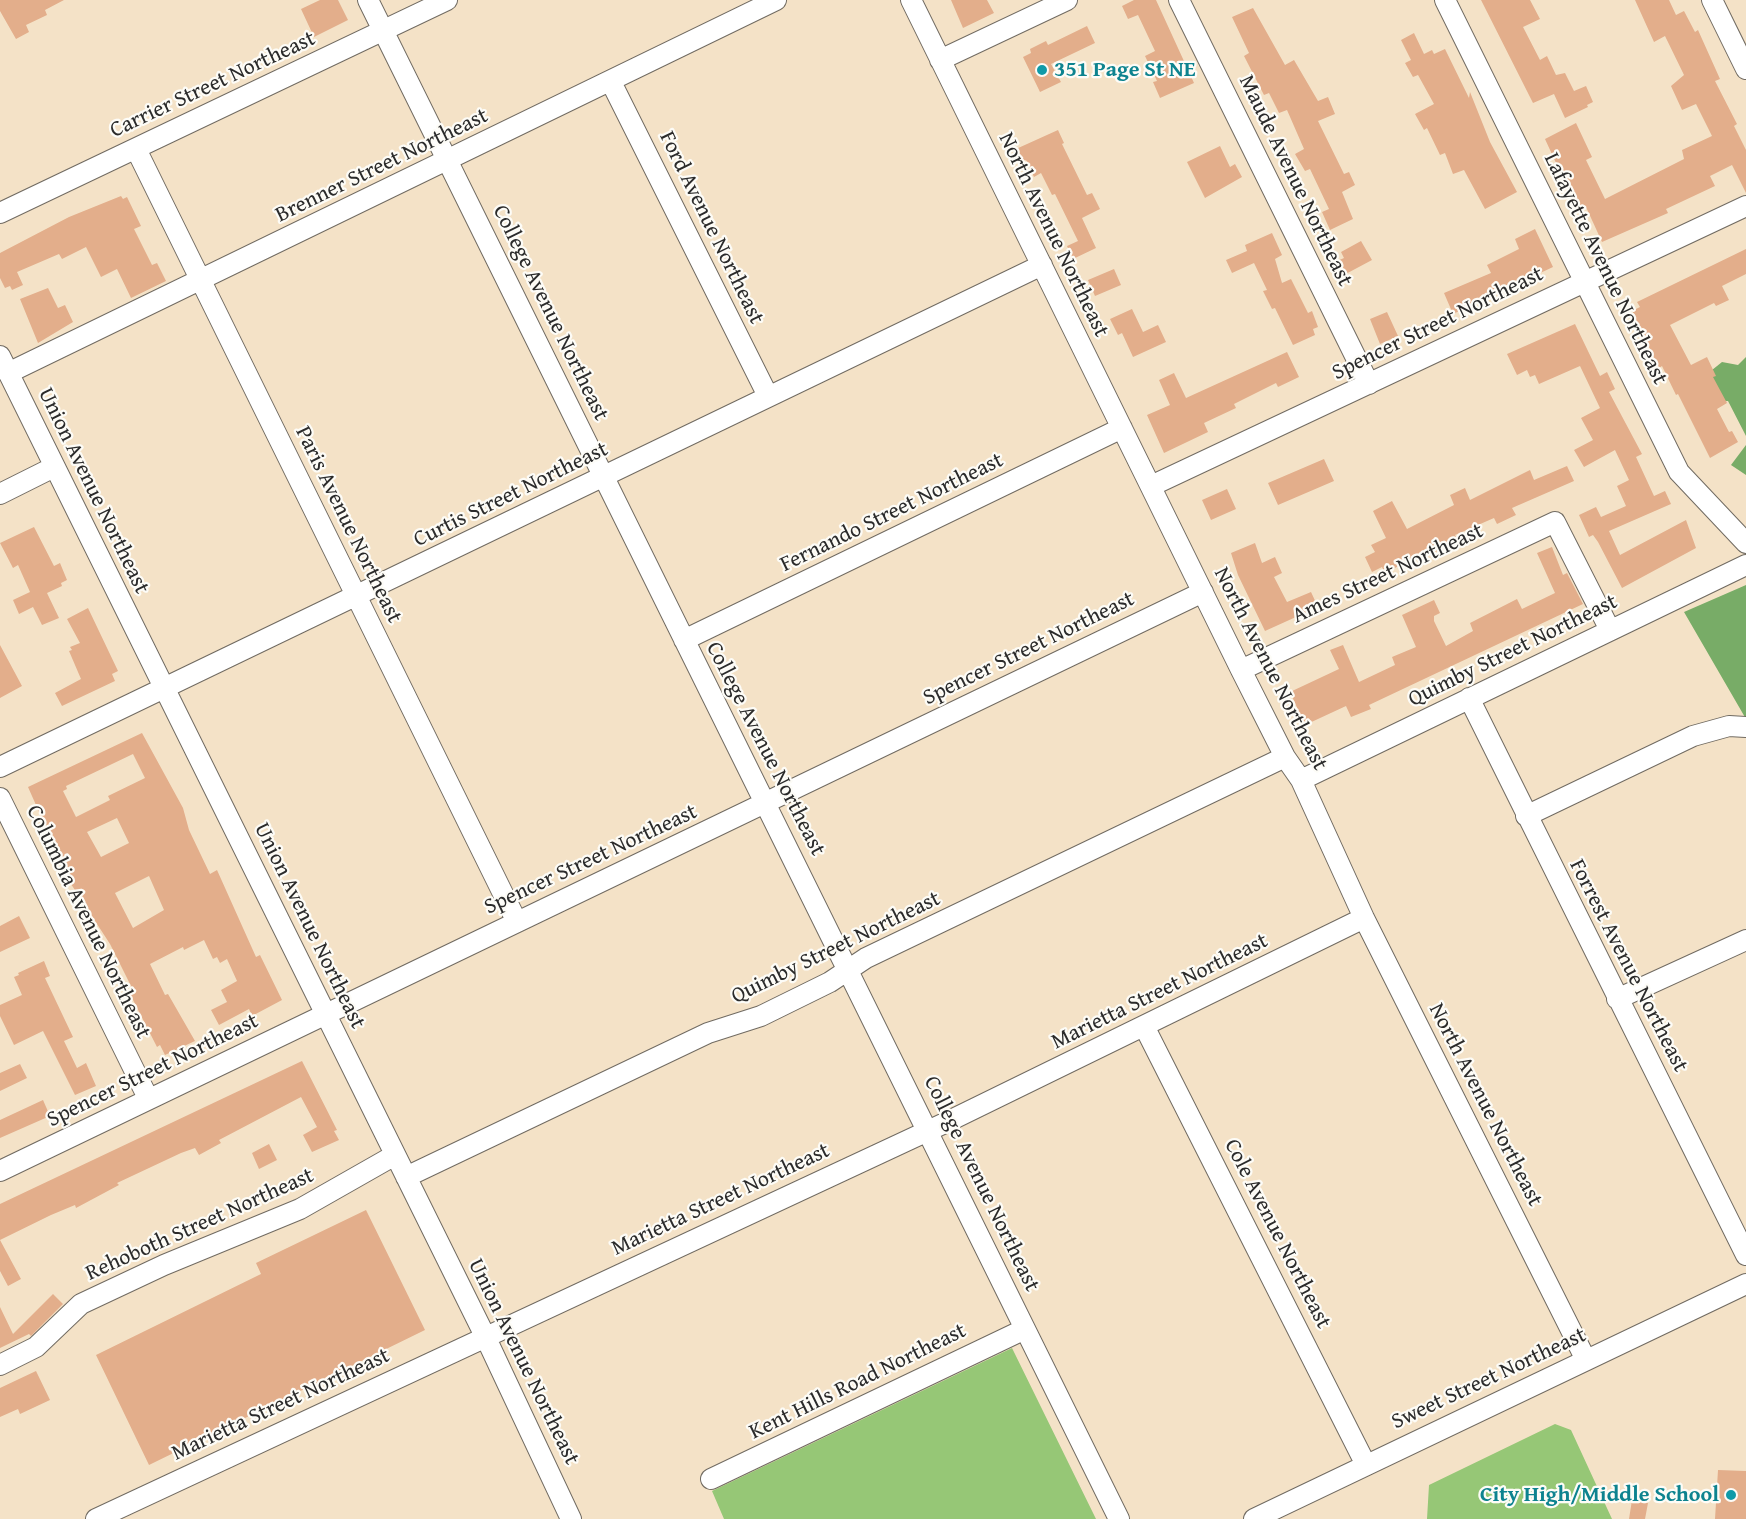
<!DOCTYPE html>
<html>
<head>
<meta charset="utf-8">
<style>
  body { margin:0 }
  canvas { display:block; background:#f4e2c7 }
</style>
</head>
<body>
<canvas width="1746" height="1519"></canvas>
<script>
const ctx = document.querySelector('canvas').getContext('2d');
ctx.lineJoin = 'round';
function fill(path, color) {
  ctx.fillStyle = color;
  ctx.fill(path, 'evenodd');
}
function toPath(rows) {
  const path = new Path2D();
  for (const r of rows) {
    path.moveTo(r[0], r[1]);
    for (let i = 2; i < r.length; i += 2) path.lineTo(r[i], r[i + 1]);
  }
  return path;
}
function trace(path, color, width, dash) {
  ctx.strokeStyle = color;
  ctx.lineWidth = width;
  ctx.lineCap = dash ? 'butt' : 'round';
  ctx.setLineDash(dash || []);
  ctx.stroke(path);
}
function label(font, color, halo, rows, align = 'center') {
  ctx.font = font + ' "Gentium Book Plus",serif';
  ctx.lineWidth = 4.5;
  ctx.setLineDash([]);
  ctx.textBaseline = 'middle';
  ctx.strokeStyle = halo;
  ctx.fillStyle = color;
  for (const [text, x, y, turn = 0] of rows) {
    ctx.save();
    ctx.translate(x, y);
    ctx.rotate((+turn || 0) * Math.PI / 180);
    ctx.textAlign = isNaN(turn) ? turn : align;
    if (halo) ctx.strokeText(text, 0, 0);
    ctx.fillText(text, 0, 0);
    ctx.restore();
  }
}
fill(toPath([
  [1012,1348,1096,1519,724,1519,712,1491],
  [1555,1424,1571,1430,1612,1519,1427,1519,1429,1485]
]), '#96c776');
fill(toPath([
  [1746,357,1746,436,1728,401,1694,403,1686,391,1722,362,1738,365],
  [1746,445,1746,475,1731,465],
  [1746,585,1746,719,1684,612]
]), '#78ac67');
fill(toPath([
  [0,0,64,0,45,10,47,15,26,25,29,32,16,39,0,11],
  [320,0,338,0,348,20,314,37,301,9],
  [951,0,987,0,994,13,963,28],
  [1134,0,1156,0,1194,83,1160,98,1153,82,1157,81,1145,56,1155,51,1138,15,1128,19,1122,6],
  [1481,0,1530,0,1540,19,1523,27,1540,60,1547,56,1556,75,1565,73,1574,91,1586,86,1593,102,1587,105,1588,107,1565,118,1554,94,1533,103],
  [1635,0,1669,0,1676,15,1684,11,1695,32,1698,30,1720,79,1715,81,1737,124,1734,126,1746,150,1746,193,1732,165,1710,176,1715,186,1666,209,1668,213,1602,242,1586,207,1578,211,1545,139,1576,123,1592,157,1586,160,1605,199,1684,159,1682,150,1712,136,1696,104,1682,110,1671,86,1684,75,1665,36,1654,42],
  [1253,8,1285,65,1294,60,1318,101,1328,97,1335,114,1318,121,1344,174,1349,172,1355,185,1342,192,1353,219,1330,230,1322,212,1329,209,1310,169,1305,171,1295,154,1304,149,1287,110,1279,113,1269,93,1264,95,1244,56,1249,53,1232,17],
  [1087,26,1095,43,1051,64,1061,82,1040,92,1023,57,1031,53,1030,49,1046,41,1048,45],
  [1414,33,1424,54,1432,50,1434,54,1445,49,1469,98,1470,92,1490,142,1517,192,1485,209,1464,170,1453,174,1445,153,1440,155,1427,128,1424,130,1415,114,1434,104,1418,75,1413,77,1405,63,1411,60,1401,40],
  [1058,130,1064,143,1062,144,1087,195,1092,193,1100,209,1082,218,1096,248,1073,259,1067,246,1078,241,1055,194,1052,195,1041,173,1034,177,1026,160,1022,162,1016,149],
  [1220,146,1230,167,1235,164,1242,177,1205,198,1187,162],
  [121,196,123,199,127,197,141,226,134,229,152,265,157,263,166,281,131,298,117,269,101,277,86,247,62,259,59,254,17,272,23,285,12,290,10,286,5,288,0,278,0,253,69,217],
  [1535,229,1553,267,1453,314,1444,293,1491,273,1487,265,1519,249,1515,239],
  [1272,233,1282,255,1275,259,1282,283,1291,279,1308,313,1312,311,1318,327,1313,329,1315,335,1293,345,1275,308,1272,309,1263,291,1267,290,1254,263,1232,273,1226,260,1247,251,1245,245],
  [1361,241,1372,260,1342,276,1335,262,1344,258,1341,252],
  [1746,249,1746,274,1722,286,1729,300,1716,306,1714,303,1670,325,1691,365,1707,357,1716,376,1713,377,1727,403,1717,409,1729,432,1732,431,1738,442,1710,458,1678,394,1676,395,1662,366,1659,368,1640,328,1638,329,1632,317,1635,316,1632,311,1640,307,1637,302],
  [1114,269,1121,285,1095,296,1088,280],
  [48,288,58,308,65,305,73,322,38,343,20,299],
  [1132,309,1143,332,1158,325,1166,342,1133,357,1122,333,1118,335,1110,319],
  [1387,312,1398,336,1380,344,1370,319],
  [1575,324,1600,376,1607,372,1615,389,1609,392,1642,454,1636,457,1654,496,1665,491,1671,504,1609,531,1620,555,1686,520,1696,548,1622,588,1598,542,1593,535,1589,537,1579,515,1596,507,1601,517,1626,506,1617,486,1629,480,1615,450,1584,467,1574,450,1593,440,1581,418,1600,408,1580,366,1539,384,1535,375,1530,377,1527,370,1517,375,1507,354],
  [1287,352,1299,377,1278,387,1276,383,1234,404,1236,408,1204,423,1208,432,1164,453,1147,415,1170,405,1159,380,1174,373,1186,398],
  [1324,459,1334,481,1278,505,1268,483],
  [1567,466,1574,481,1512,508,1516,515,1497,524,1494,518,1455,535,1458,540,1428,556,1426,552,1385,573,1382,567,1372,572,1365,557,1375,552,1371,545,1386,538,1373,511,1392,501,1407,529,1454,505,1450,495,1465,488,1470,500,1530,470,1534,480],
  [1227,489,1236,509,1211,520,1202,500],
  [34,527,54,566,60,563,67,580,61,583,62,586,47,593,59,618,42,625,33,607,19,614,13,600,30,592,18,565,13,568,0,543],
  [1255,543,1262,563,1275,557,1282,573,1274,577,1287,602,1311,592,1318,607,1265,631,1238,575,1231,553],
  [1552,547,1563,575,1567,573,1583,604,1369,705,1371,709,1351,717,1346,706,1305,725,1290,692,1339,669,1330,650,1343,645,1359,682,1395,665,1392,657,1416,647,1402,615,1434,600,1440,613,1434,616,1434,621,1446,646,1473,631,1470,623,1517,599,1522,609,1555,593,1537,553],
  [88,608,118,671,112,674,115,681,62,706,55,693,81,679,69,651,72,650,70,647,80,643,67,619],
  [0,645,22,686,0,698],
  [142,733,183,808,189,830,210,874,217,870,256,957,260,955,282,1000,252,1016,249,1009,219,1025,211,1010,227,1002,221,990,237,981,227,959,220,963,217,957,213,959,204,940,184,950,183,947,150,964,165,995,168,994,195,1041,165,1055,160,1045,157,1047,129,992,133,990,110,944,71,884,28,787],
  [133,754,145,778,108,796,110,800,76,817,63,791,67,789,66,786],
  [117,818,129,843,101,857,87,832],
  [149,876,164,910,133,928,115,893],
  [19,916,30,938,0,952,0,926],
  [44,961,50,976,45,978,73,1037,64,1041,77,1068,86,1063,96,1086,75,1095,43,1031,14,1045,0,1016,0,1005,22,995,14,977,19,975,18,973],
  [302,1061,337,1130,334,1131,339,1140,312,1152,303,1135,317,1127,301,1097,219,1140,221,1143,199,1155,195,1148,181,1153,117,1183,119,1185,76,1208,75,1205,51,1215,0,1240,21,1279,8,1286,0,1271,0,1204],
  [20,1064,27,1078,0,1091,0,1073],
  [43,1100,50,1116,0,1138,0,1120],
  [269,1144,277,1160,259,1169,252,1153],
  [366,1210,425,1330,149,1465,96,1355,261,1274,256,1263],
  [53,1294,63,1304,31,1336,29,1334,0,1348,0,1307,13,1334],
  [36,1371,50,1400,20,1414,18,1409,0,1417,0,1388],
  [1718,1470,1746,1471,1746,1519,1715,1519],
  [1632,1500,1648,1503,1645,1519,1629,1519]
]), '#e3ae8b');
const minor = toPath([
  [368,0,1119,1519],
  [911,0,1241,670,1285,757,1301,780,1364,918,1586,1360],
  [1179,0,1369,384],
  [1445,0,1679,472,1746,543],
  [1712,0,1746,69],
  [940,60,1067,0],
  [611,82,768,396],
  [136,149,517,922],
  [0,213,447,0],
  [0,356,485,1336,571,1519],
  [8,373,776,0],
  [1151,486,1746,206],
  [0,494,54,467],
  [684,640,1122,428],
  [1241,670,1555,522,1610,630],
  [1469,698,1746,1255],
  [0,767,1042,265],
  [1301,780,1746,565],
  [0,798,148,1098],
  [1526,816,1693,736,1729,726,1746,727],
  [1617,999,1746,940],
  [1144,1026,1366,1465],
  [0,1171,1203,592],
  [406,1177,708,1033,761,1016,830,982,866,958,1285,757],
  [0,1365,36,1347,81,1304,164,1265,300,1209,395,1155],
  [711,1479,1025,1329],
  [96,1519,947,1122,1364,918],
  [1254,1519,1746,1284]
]);
trace(minor, '#716b62', 22);
trace(minor, '#fff', 20);
for (const [x, y, r, color] of [
  [1042,70,6,"#0f9aa8"],
  [1731,1495,6,"#0f9aa8"]
]) {
  const dot = new Path2D();
  dot.arc(x, y, r, 0, 2 * Math.PI);
  ctx.fillStyle = color;
  ctx.fill(dot);
  trace(dot, '#fdfcf7', 2);
}
label('bold 22px', '#0d838f', '#fdfcf7', [
  ["351 Page St NE",1054,70],
  ["City High/Middle School",1719,1495,"right"]
], 'left');
label('22px', '#2b2b2b', '#fdfcf7', [
  ["Carrier Street Northeast",213,85,-25],
  ["Brenner Street Northeast",382,166,-26],
  ["Maude Avenue Northeast",1295,181,64],
  ["Ford Avenue Northeast",711,228,64],
  ["North Avenue Northeast",1053,235,64],
  ["Lafayette Avenue Northeast",1605,269,64],
  ["College Avenue Northeast",550,313,64],
  ["Spencer Street Northeast",1438,324,-26],
  ["Union Avenue Northeast",93,491,64],
  ["Curtis Street Northeast",511,495,-26],
  ["Fernando Street Northeast",892,513,-26],
  ["Paris Avenue Northeast",348,525,64],
  ["Ames Street Northeast",1388,574,-25],
  ["Spencer Street Northeast",1029,649,-26],
  ["Quimby Street Northeast",1513,651,-26],
  ["North Avenue Northeast",1270,669,63],
  ["College Avenue Northeast",765,749,63],
  ["Spencer Street Northeast",591,860,-25],
  ["Columbia Avenue Northeast",88,922,64],
  ["Union Avenue Northeast",309,926,64],
  ["Quimby Street Northeast",836,948,-26],
  ["Forrest Avenue Northeast",1628,966,63],
  ["Marietta Street Northeast",1160,992,-26],
  ["Spencer Street Northeast",153,1071,-26],
  ["North Avenue Northeast",1485,1105,63],
  ["College Avenue Northeast",981,1184,64],
  ["Marietta Street Northeast",721,1200,-25],
  ["Rehoboth Street Northeast",200,1225,-24],
  ["Cole Avenue Northeast",1277,1234,63],
  ["Union Avenue Northeast",523,1362,64],
  ["Sweet Street Northeast",1489,1379,-25],
  ["Kent Hills Road Northeast",858,1382,-26],
  ["Marietta Street Northeast",281,1405,-25]
]);
</script>
</body>
</html>
